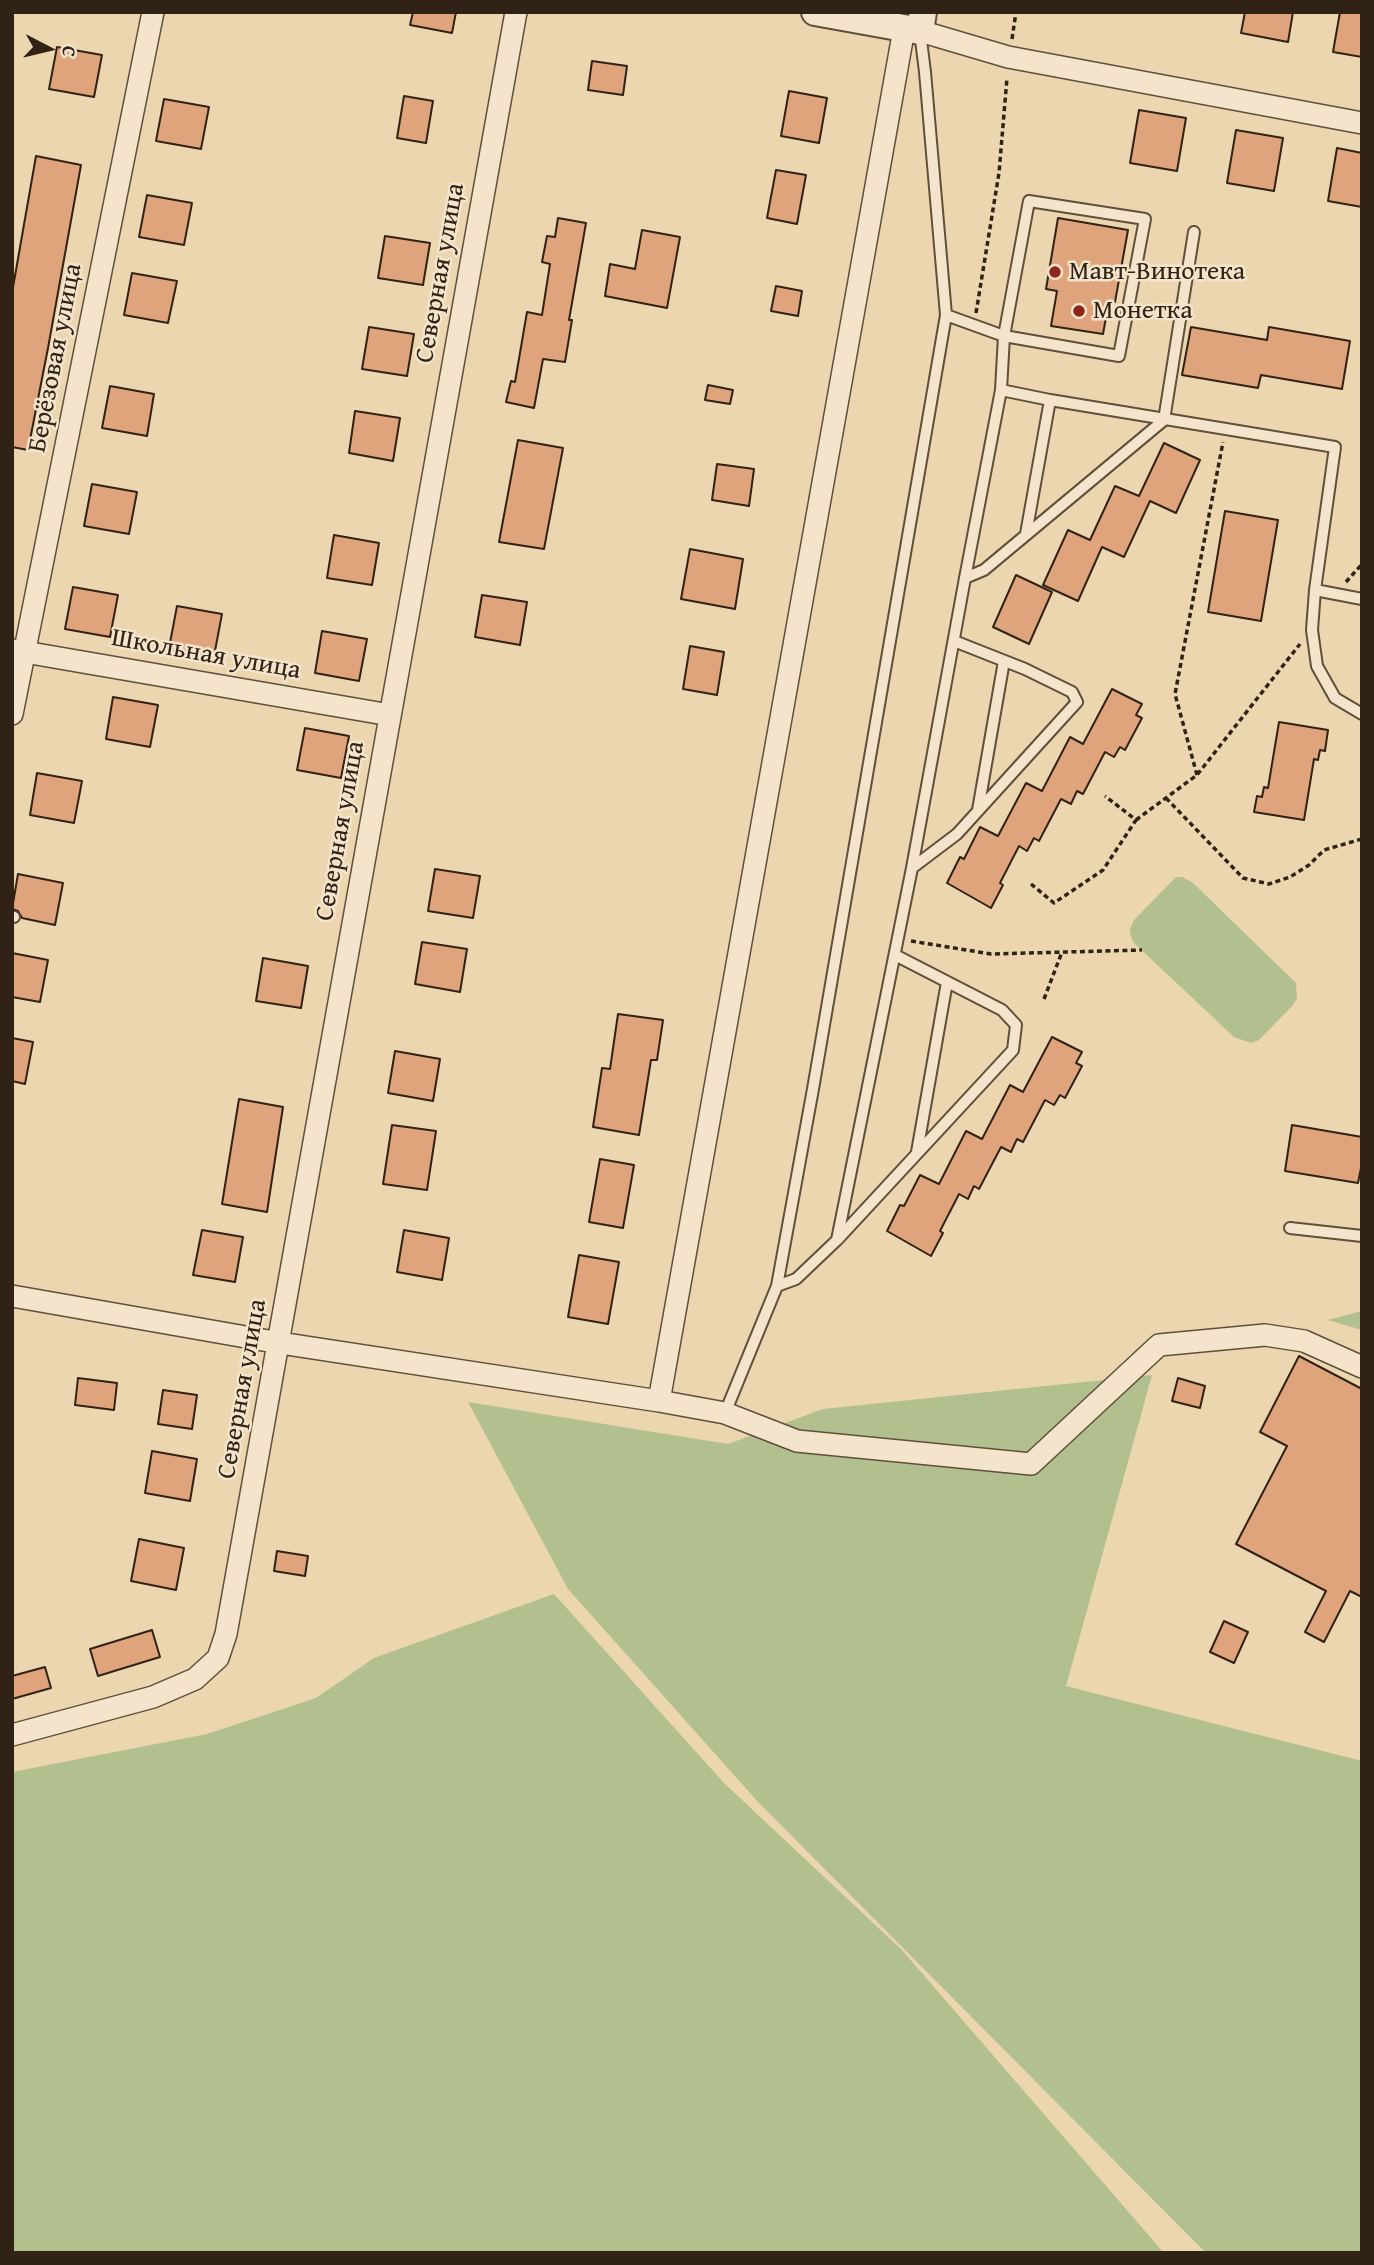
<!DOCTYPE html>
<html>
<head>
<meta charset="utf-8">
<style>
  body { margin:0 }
  #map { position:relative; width:1374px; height:2265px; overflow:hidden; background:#ecd6af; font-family:"Gentium Book Plus",serif }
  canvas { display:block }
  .frame { position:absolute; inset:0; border:14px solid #302214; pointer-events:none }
  .north { position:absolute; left:14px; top:14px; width:70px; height:70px; -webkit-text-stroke:5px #f3e4cb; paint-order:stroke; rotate:97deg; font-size:19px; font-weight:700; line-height:28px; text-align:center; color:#302214 }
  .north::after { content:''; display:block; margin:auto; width:24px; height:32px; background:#302214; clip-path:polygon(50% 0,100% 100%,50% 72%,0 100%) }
</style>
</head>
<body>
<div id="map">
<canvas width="1374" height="2265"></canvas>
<div class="frame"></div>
<div class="north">С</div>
</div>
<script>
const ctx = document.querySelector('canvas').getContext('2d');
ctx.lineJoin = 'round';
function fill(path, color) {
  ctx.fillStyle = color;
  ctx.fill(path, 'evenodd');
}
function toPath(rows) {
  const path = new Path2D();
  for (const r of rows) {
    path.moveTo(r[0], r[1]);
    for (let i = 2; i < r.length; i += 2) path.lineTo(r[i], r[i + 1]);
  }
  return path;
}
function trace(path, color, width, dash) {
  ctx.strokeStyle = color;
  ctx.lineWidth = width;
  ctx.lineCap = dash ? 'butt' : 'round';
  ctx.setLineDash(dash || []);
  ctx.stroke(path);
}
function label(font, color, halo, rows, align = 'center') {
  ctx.font = font + ' "Gentium Book Plus",serif';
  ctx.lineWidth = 5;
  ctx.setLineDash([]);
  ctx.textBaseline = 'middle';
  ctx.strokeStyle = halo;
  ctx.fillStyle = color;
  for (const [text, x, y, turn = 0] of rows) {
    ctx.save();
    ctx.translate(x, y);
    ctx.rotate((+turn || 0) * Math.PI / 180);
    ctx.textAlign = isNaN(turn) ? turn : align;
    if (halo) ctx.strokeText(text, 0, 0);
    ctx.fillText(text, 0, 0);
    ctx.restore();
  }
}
fill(toPath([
  [1176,877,1182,877,1193,883,1296,983,1297,998,1293,1005,1259,1040,1251,1043,1234,1037,1134,943,1131,937,1130,929,1134,920],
  [1362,1311,1362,1330,1328,1320],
  [1152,1375,1066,1686,1362,1761,1362,2253,1206,2253,759,1803,568,1589,468,1402,728,1444,823,1409],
  [554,1594,724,1783,902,1950,1164,2253,12,2253,12,1772,207,1734,316,1698,374,1658]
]), '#b2bf8f');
const building = toPath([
  [413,12,456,12,452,33,410,25,413,12],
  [1245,12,1293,12,1288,42,1241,33,1245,12],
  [1340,12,1362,12,1362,57,1333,52,1340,12],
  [57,47,102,55,94,97,49,89,57,47],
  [592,61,627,66,623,95,588,90,592,61],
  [789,91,827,98,819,143,781,136,789,91],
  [404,96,433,101,426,143,397,138,404,96],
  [164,99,209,107,201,149,156,141,164,99],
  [1139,110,1186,118,1177,171,1130,163,1139,110],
  [1236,130,1283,138,1274,191,1227,183,1236,130],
  [1337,148,1362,153,1362,207,1328,201,1337,148],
  [36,156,81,165,48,348,28,450,12,447,12,293,36,156],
  [776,170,806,175,797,224,767,218,776,170],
  [147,195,192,203,184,245,139,237,147,195],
  [558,218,586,223,569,320,572,320,565,362,543,359,534,408,506,402,511,381,515,382,527,312,542,315,550,264,542,262,547,236,555,237,558,218],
  [1058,218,1128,230,1115,302,1109,301,1103,334,1051,326,1057,291,1046,289,1058,218],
  [642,230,680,237,667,308,605,296,610,264,635,269,642,230],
  [385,236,430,243,423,285,378,278,385,236],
  [132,273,177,281,168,323,124,315,132,273],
  [776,286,802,291,798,316,771,311,776,286],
  [369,327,414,334,407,376,362,369,369,327],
  [1191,327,1267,340,1269,327,1350,341,1342,389,1261,375,1258,388,1182,375,1191,327],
  [708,385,733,390,730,404,705,400,708,385],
  [110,386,154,394,147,436,102,428,110,386],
  [355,411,400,418,393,461,349,453,355,411],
  [518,440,563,448,544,549,499,542,518,440],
  [1164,443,1200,460,1176,513,1150,501,1124,557,1102,547,1078,601,1043,585,1068,530,1090,540,1115,486,1139,496,1164,443],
  [717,464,754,469,749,506,712,500,717,464],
  [92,484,137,492,129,534,84,526,92,484],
  [1225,511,1278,520,1261,621,1208,612,1225,511],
  [334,535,379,543,372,585,327,578,334,535],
  [690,549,743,559,735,609,681,599,690,549],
  [1016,575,1052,592,1029,644,993,627,1016,575],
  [73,587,118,595,110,637,65,629,73,587],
  [482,595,527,602,520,645,475,637,482,595],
  [177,606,222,614,214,656,169,648,177,606],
  [322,631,367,639,359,681,315,673,322,631],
  [690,646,724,652,717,695,683,689,690,646],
  [1112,689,1142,704,1136,715,1142,718,1125,750,1120,747,1114,757,1105,752,1083,794,1077,791,1071,804,1061,799,1039,841,1034,838,1027,851,1019,846,1000,883,1003,885,991,908,947,883,960,857,964,859,980,827,998,836,1026,783,1042,791,1070,737,1083,744,1112,689],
  [113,697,158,705,150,747,106,739,113,697],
  [1279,722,1328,730,1325,751,1320,750,1318,760,1314,759,1304,820,1254,812,1257,796,1262,797,1264,787,1268,788,1279,722],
  [305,728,349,736,341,778,297,770,305,728],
  [37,773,82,781,74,823,30,815,37,773],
  [435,869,480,876,473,918,428,911,435,869],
  [18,874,63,883,55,925,22,918,18,911,12,909,18,874],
  [422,942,467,949,460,992,415,984,422,942],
  [12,953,48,960,40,1002,12,997,12,953],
  [263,958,308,966,301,1008,256,1001,263,958],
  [618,1014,663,1020,657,1060,651,1060,639,1135,593,1127,602,1068,610,1069,618,1014],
  [1052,1037,1082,1052,1076,1063,1082,1066,1065,1098,1060,1095,1054,1105,1045,1100,1023,1142,1017,1139,1011,1152,1001,1147,979,1189,974,1186,968,1199,959,1194,940,1231,943,1233,931,1256,887,1231,900,1205,904,1206,920,1175,939,1184,966,1131,982,1139,1010,1085,1023,1092,1052,1037],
  [12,1038,33,1042,25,1084,12,1081,12,1038],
  [395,1051,440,1059,433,1101,388,1093,395,1051],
  [239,1099,283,1107,267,1212,222,1204,239,1099],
  [392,1125,436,1131,427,1190,383,1184,392,1125],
  [1292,1125,1362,1137,1362,1163,1358,1183,1285,1171,1292,1125],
  [600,1159,634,1165,623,1228,589,1222,600,1159],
  [202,1230,243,1237,235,1282,193,1275,202,1230],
  [404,1230,449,1238,442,1280,397,1272,404,1230],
  [579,1255,619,1262,608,1324,568,1317,579,1255],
  [1299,1356,1362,1389,1362,1597,1350,1591,1324,1642,1305,1632,1326,1591,1236,1544,1287,1446,1260,1432,1299,1356],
  [78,1378,117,1383,114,1410,75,1405,78,1378],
  [1178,1378,1205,1386,1200,1408,1172,1401,1178,1378],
  [163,1390,197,1395,192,1429,158,1424,163,1390],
  [152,1451,197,1459,190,1501,145,1493,152,1451],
  [139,1539,184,1548,176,1590,131,1581,139,1539],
  [277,1551,308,1556,305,1576,274,1571,277,1551],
  [1224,1621,1248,1632,1234,1663,1210,1652,1224,1621],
  [152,1630,160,1657,98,1676,90,1649,152,1630],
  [45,1667,51,1688,12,1699,12,1676,45,1667]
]);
fill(building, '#e0a47d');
trace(building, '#302214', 2);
const service = toPath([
  [920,32,925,72,946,315,1004,336,1029,201,1145,219,1119,356,1004,336,1001,390,965,578,984,570,1164,420,1194,232],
  [1001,390,1050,400,1335,447,1315,590,1312,630,1317,666,1335,698,1362,714],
  [1026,534,1050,400],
  [1315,590,1362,599],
  [978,810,1004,661],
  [912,868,957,834,1077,702,1072,692,1025,669,954,641],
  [12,917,14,917],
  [917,1152,947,982],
  [1290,1228,1362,1236],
  [837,1240,912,868,965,578],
  [777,1286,796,1279,837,1240,1013,1050,1016,1025,1002,1010,895,955],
  [725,1413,777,1286,813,1089,946,315]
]);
const minor = toPath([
  [920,31,1008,57,1362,123],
  [13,650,390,715],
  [12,714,153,12],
  [12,1296,280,1343,659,1401,725,1413,797,1441,1031,1464,1159,1345,1265,1335,1304,1341,1362,1367],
  [659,1401,904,29],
  [12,1735,153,1697,195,1679,218,1658,226,1634,516,12]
]);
const tertiary = toPath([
  [815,12,920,31,923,12]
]);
trace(service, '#5f4f3b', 14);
trace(minor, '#5f4f3b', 24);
trace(tertiary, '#5f4f3b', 30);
trace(toPath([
  [1012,39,1016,12],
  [976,313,999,173,1007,78],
  [1346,582,1362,564],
  [1197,775,1175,694,1223,442],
  [1166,798,1243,878,1269,884,1290,877,1309,865,1324,850,1362,839],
  [1136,820,1197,775,1300,644],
  [1031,884,1054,903,1103,870,1136,820,1105,796],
  [911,941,991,954,1142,950],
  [1044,999,1062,952]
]), '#302214', 3.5, [5, 3.5]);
trace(service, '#f3e4cb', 10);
trace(minor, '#f3e4cb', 21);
trace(tertiary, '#f3e4cb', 26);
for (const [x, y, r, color] of [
  [1055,272,7,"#8f2418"],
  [1079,311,7,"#8f2418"]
]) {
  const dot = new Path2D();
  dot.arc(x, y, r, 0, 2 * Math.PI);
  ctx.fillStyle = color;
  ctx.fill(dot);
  trace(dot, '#f3e4cb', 2.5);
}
label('26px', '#302214', '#f3e4cb', [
  ["Мавт-Винотека",1069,272],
  ["Монетка",1093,311]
], 'left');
label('26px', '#302214', '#f3e4cb', [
  ["Северная улица",441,273,-80],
  ["Берёзовая улица",56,358,-79],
  ["Школьная улица",206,655,10],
  ["Северная улица",341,831,-80],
  ["Северная улица",243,1389,-80]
]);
</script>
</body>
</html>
